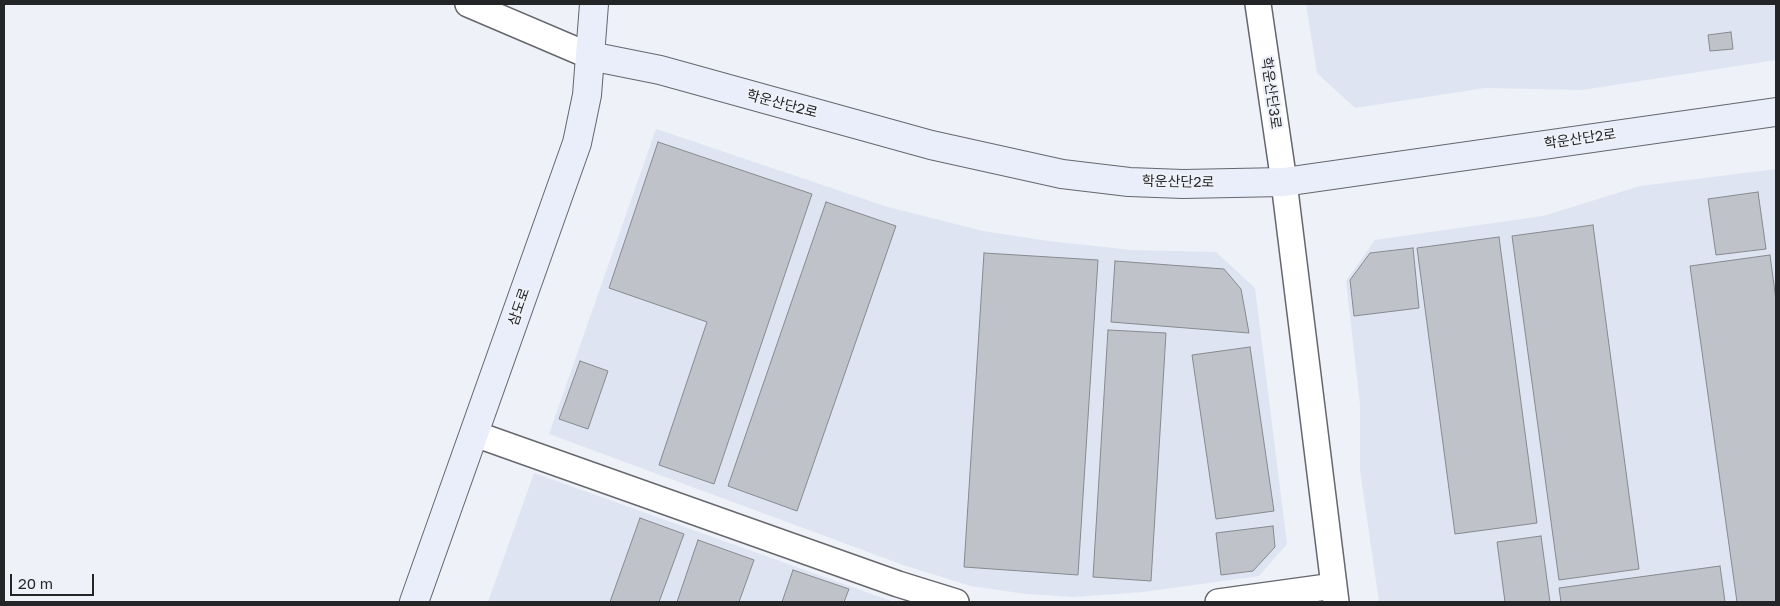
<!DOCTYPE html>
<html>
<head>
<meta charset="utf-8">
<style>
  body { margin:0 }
  #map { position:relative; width:1780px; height:606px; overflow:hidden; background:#eef1f7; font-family:"Golos Text",sans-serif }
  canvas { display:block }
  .frame { position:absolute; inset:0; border:5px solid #242527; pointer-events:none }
  .scale { position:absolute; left:10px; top:574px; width:84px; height:22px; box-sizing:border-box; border:2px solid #242527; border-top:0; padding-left:6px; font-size:15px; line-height:18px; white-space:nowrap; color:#242527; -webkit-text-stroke:4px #eef1f7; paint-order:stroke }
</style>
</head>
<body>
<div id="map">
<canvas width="1780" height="606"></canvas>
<div class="frame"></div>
<div class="scale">20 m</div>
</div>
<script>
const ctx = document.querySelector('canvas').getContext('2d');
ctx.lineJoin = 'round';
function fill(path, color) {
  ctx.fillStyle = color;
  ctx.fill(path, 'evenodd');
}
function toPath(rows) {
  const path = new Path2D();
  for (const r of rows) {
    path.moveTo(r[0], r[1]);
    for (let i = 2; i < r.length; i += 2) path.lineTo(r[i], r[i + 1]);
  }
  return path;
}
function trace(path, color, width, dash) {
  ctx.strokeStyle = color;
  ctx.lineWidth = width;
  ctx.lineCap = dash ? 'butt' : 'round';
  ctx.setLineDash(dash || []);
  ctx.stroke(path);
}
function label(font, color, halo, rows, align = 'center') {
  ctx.font = font + ' "Golos Text","Noto Sans KR",sans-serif';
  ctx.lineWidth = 4.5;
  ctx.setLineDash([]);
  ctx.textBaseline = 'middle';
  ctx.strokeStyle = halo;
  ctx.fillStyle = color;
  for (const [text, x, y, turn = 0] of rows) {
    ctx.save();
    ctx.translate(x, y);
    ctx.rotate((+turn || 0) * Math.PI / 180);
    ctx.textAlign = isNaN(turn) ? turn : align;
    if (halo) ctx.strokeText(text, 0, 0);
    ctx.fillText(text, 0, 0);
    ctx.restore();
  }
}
fill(toPath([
  [1306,4,1776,4,1776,60,1582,90,1485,88,1355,108,1317,73],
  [656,129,888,207,983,231,1048,241,1132,250,1216,252,1255,288,1287,544,1259,576,1143,592,1073,597,1026,594,971,586,906,566,549,434],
  [1776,169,1776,602,1379,602,1360,470,1360,404,1346,281,1375,240,1543,216,1640,186],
  [534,473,894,602,488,602]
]), '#dee4f1');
const building = toPath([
  [1731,32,1733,49,1710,51,1708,35,1731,32],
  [658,142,812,194,714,484,659,465,707,322,609,288,658,142],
  [1758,192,1766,249,1716,255,1708,199,1758,192],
  [826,202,896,226,797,511,728,486,826,202],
  [1593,225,1639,569,1559,580,1512,236,1593,225],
  [1499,237,1537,523,1455,534,1417,248,1499,237],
  [1413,248,1419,308,1354,316,1350,280,1370,253,1413,248],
  [984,253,1098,260,1078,575,964,567,984,253],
  [1770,255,1776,300,1776,602,1737,602,1690,266,1770,255],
  [1115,261,1224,269,1241,289,1249,333,1111,322,1115,261],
  [1108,330,1166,333,1151,581,1093,577,1108,330],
  [1250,347,1274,511,1216,519,1192,355,1250,347],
  [580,361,608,371,588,429,559,419,580,361],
  [640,518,684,534,659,602,610,602,640,518],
  [1273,526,1275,547,1253,571,1221,575,1216,533,1273,526],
  [1541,536,1550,602,1505,602,1497,542,1541,536],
  [698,540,754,560,739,602,677,602,698,540],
  [1720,566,1725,602,1561,602,1559,588,1720,566],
  [793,570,849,589,844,602,782,602,793,570]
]);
fill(building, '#c0c2c9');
trace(building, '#888a90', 1);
const street = toPath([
  [468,4,590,56],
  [1258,4,1284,182,1336,602],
  [475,434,898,584,956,602],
  [1218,602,1334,586]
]);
const secondary = toPath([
  [590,56,660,70,931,145,1062,174,1129,182,1183,184,1284,182,1776,112],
  [414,602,577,143,587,95,594,4]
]);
trace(street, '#65676d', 28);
trace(secondary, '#65676d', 30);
trace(street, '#fff', 25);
trace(secondary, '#e9eefa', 28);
label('14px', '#242527', '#eef1f7', [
  ["학운산단3로",1271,93,82],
  ["학운산단2로",782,104,15],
  ["학운산단2로",1580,139,-8],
  ["학운산단2로",1178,182,1],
  ["삼도로",519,307,-71]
]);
</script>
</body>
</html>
